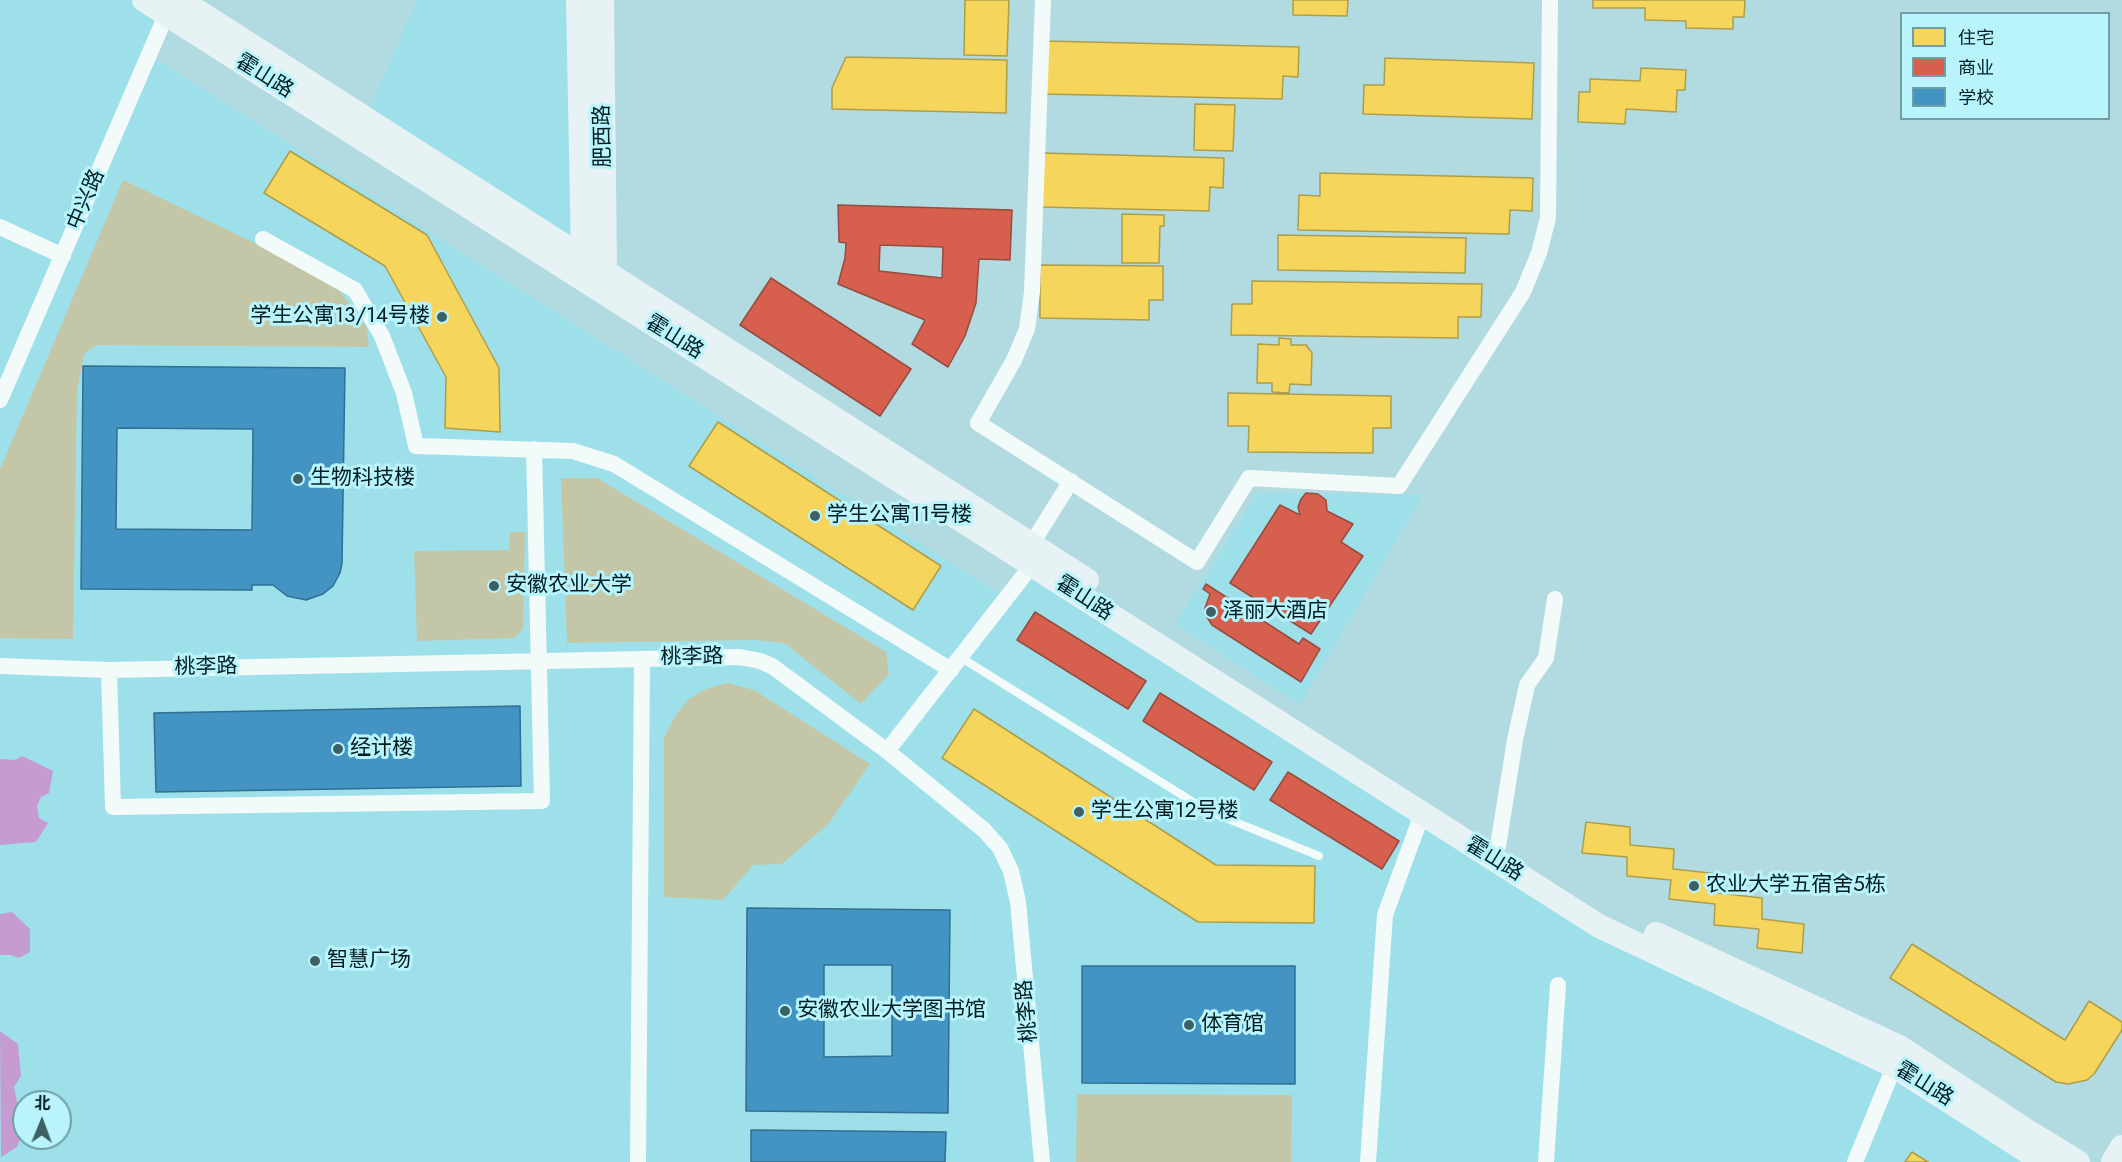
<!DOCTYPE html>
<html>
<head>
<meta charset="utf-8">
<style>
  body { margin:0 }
  #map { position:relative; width:2122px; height:1162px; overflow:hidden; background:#b2dbe1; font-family:Jost,"Noto Sans SC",sans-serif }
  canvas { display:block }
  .legend { position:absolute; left:1900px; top:12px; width:210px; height:108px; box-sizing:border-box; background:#b9f4fd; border:2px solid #6f9ea5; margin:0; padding:8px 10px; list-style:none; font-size:18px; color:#001d22 }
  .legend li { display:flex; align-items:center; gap:12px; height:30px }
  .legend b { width:30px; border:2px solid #6f9ea5 }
  .north { position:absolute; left:12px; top:1090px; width:60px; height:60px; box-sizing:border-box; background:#b9f4fd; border:2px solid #6f9ea5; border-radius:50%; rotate:1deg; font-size:16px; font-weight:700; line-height:24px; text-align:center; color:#001d22 }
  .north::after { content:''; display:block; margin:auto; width:21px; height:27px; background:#3e6065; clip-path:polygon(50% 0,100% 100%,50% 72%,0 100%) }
</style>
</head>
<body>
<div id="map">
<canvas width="2122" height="1162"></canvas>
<ul class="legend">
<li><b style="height:16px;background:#f6d55c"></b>住宅</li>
<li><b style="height:16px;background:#d6604d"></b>商业</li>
<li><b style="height:16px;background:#4393c3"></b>学校</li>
</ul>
<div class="north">北</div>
</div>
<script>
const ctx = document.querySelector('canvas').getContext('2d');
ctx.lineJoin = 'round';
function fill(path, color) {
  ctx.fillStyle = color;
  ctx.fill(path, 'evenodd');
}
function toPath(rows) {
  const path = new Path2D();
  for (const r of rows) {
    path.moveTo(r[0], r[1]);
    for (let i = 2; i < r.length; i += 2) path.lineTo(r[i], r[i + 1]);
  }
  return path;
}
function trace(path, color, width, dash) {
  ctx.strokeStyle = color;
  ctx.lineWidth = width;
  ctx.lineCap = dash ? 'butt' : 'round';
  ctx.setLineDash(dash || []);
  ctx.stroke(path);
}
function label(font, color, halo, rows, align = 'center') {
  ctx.font = font + ' Jost,"Noto Sans SC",sans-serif';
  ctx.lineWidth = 6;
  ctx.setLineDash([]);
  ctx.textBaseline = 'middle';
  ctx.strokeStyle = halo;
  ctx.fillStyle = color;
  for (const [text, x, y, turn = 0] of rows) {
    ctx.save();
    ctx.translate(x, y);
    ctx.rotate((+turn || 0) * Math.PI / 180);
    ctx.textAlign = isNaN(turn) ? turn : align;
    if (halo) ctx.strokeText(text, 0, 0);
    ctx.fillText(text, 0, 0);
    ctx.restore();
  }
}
fill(toPath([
  [0,0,167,0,145,52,1006,598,1024,573,1590,934,1886,1074,2023,1162,0,1162],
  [24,1102,60,1102,60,1138,24,1138],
  [417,0,578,0,583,257,366,118],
  [1258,492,1423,495,1300,705,1175,624]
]), '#9ee0ea');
fill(toPath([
  [123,180,332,280,367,328,369,347,97,345,84,354,77,392,73,639,0,638,0,469],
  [561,478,597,478,870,642,886,652,889,674,861,704,784,643,754,640,567,643],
  [510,532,525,532,523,629,514,638,417,641,414,551,509,550],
  [726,683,754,690,870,764,829,823,782,864,753,865,723,900,664,897,664,738,675,716,689,699,706,689],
  [1077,1094,1292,1095,1291,1162,1076,1162]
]), '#c3c7a7');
fill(toPath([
  [22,756,53,771,49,793,41,797,37,806,39,818,48,823,36,842,0,845,0,759,15,760],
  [12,912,30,929,30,952,19,958,11,955,0,955,0,914],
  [0,1031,18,1044,21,1076,14,1087,23,1130,17,1147,1,1157]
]), '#c59bd2');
const homes = toPath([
  [965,0,1009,0,1007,56,964,55,965,0],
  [1293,0,1348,0,1347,16,1293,15,1293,0],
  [1593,0,1745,0,1744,17,1733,17,1733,29,1686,28,1686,21,1645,20,1645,8,1593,8,1593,0],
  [1045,41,1299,47,1298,77,1283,76,1282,99,1043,94,1045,41],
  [846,57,1007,60,1006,113,832,109,832,88,846,57],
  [1385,58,1534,63,1532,119,1363,114,1364,85,1384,85,1385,58],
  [1641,68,1686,70,1685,90,1677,90,1676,112,1626,109,1625,124,1578,122,1579,92,1590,92,1590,79,1640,81,1641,68],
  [1195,104,1235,105,1233,151,1194,150,1195,104],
  [290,151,427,235,499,368,500,432,445,428,446,377,385,266,264,193,290,151],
  [1042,153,1224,158,1223,188,1210,187,1209,211,1041,207,1042,153],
  [1320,173,1533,178,1532,211,1510,210,1509,234,1298,230,1299,195,1320,196,1320,173],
  [1122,214,1164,215,1164,226,1160,226,1159,263,1122,263,1122,214],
  [1278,235,1466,238,1465,273,1278,270,1278,235],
  [1040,265,1163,266,1163,300,1149,300,1149,320,1040,318,1040,265],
  [1252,281,1482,284,1481,317,1458,317,1458,338,1231,335,1232,304,1252,304,1252,281],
  [1279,338,1291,339,1291,345,1306,345,1312,353,1311,385,1290,384,1289,393,1272,392,1272,383,1257,383,1258,344,1279,345,1279,338],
  [1228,393,1391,396,1391,428,1373,428,1373,453,1248,452,1249,426,1228,426,1228,393],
  [718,422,941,566,913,610,689,466,718,422],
  [974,709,1216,865,1315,866,1314,923,1198,922,942,758,974,709],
  [1586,822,1630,827,1630,845,1674,849,1673,869,1719,874,1717,893,1762,898,1762,919,1804,924,1802,953,1757,948,1759,929,1714,925,1715,904,1669,899,1671,880,1627,876,1627,857,1582,853,1586,822],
  [1912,944,2065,1040,2089,1001,2122,1022,2122,1030,2094,1074,2087,1080,2068,1084,2056,1082,1890,978,1912,944],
  [1912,1152,1928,1162,1905,1162,1912,1152]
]);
fill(homes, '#f6d55c');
trace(homes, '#ac9e4b', 1.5);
const shops = toPath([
  [838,205,1012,210,1010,260,979,259,976,303,965,336,948,367,912,344,925,320,838,284,845,258,846,243,839,242,838,205],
  [880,245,943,247,942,278,879,271,880,245],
  [771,278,911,369,880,416,740,325,771,278],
  [1306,493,1318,494,1326,500,1327,511,1353,524,1341,542,1363,556,1311,634,1230,583,1280,505,1300,515,1298,507,1301,499,1306,493],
  [1206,584,1299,644,1303,638,1320,649,1301,682,1212,625,1207,617,1205,608,1210,594,1203,589,1206,584],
  [1035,612,1146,681,1128,709,1017,640,1035,612],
  [1160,693,1272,762,1254,790,1143,721,1160,693],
  [1288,772,1399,841,1382,869,1270,800,1288,772]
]);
fill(shops, '#d6604d');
trace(shops, '#964c40', 1.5);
const schools = toPath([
  [83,366,345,368,342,563,340,573,333,586,323,594,306,600,287,596,273,585,252,585,252,590,81,589,83,366],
  [117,428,253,429,252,530,116,529,117,428],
  [520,706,521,786,156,792,154,713,520,706],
  [747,908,950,910,948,1113,746,1111,747,908],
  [824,965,892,965,892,1056,824,1057,824,965],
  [1082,966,1295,966,1295,1084,1082,1083,1082,966],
  [751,1130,946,1132,945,1162,751,1162,751,1130]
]);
fill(schools, '#4393c3');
trace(schools, '#2f7093', 1.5);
trace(toPath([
  [960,657,1206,810,1319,856]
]), '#f3fafa', 8);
trace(toPath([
  [1043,0,1032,292,1027,329,1014,360,978,423,1197,562,1249,478,1399,486,1523,292,1539,253,1548,218,1550,0],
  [0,227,63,256],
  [263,239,355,290,382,336,404,393,416,446,573,451,614,464,951,670],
  [0,400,170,6],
  [1031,545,1071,481],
  [0,666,109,670,740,657,760,661,772,666,887,751,984,830,1000,848,1011,871,1018,902,1042,1162],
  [109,670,113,807,542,801,534,449],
  [887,751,1032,565],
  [1498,846,1515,740,1527,685,1546,658,1555,599],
  [638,1162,642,659],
  [1368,1162,1385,915,1422,814],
  [1546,1162,1558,985],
  [1855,1162,1898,1057]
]), '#f3fafa', 16);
trace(toPath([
  [144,0,1599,926,1894,1066,2044,1162],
  [180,0,1087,580],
  [578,0,583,257],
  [602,0,605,271],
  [1656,934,1901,1048,2027,1131,2078,1162],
  [2113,1162,2122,1147]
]), '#e6f2f4', 24);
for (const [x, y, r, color] of [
  [442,317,6,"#3e6065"],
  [298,479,6,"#3e6065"],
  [815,516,6,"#3e6065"],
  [494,586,6,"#3e6065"],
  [1211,612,6,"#3e6065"],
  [338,749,6,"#3e6065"],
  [1079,812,6,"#3e6065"],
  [1694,886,6,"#3e6065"],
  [315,961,6,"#3e6065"],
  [785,1011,6,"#3e6065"],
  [1189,1025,6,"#3e6065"]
]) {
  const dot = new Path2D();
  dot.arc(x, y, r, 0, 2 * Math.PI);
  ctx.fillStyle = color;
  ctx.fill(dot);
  trace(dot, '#b9f4fd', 2);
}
label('21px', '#001d22', '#b9f4fd', [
  ["霍山路",264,77,32],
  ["肥西路",604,136,-91],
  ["中兴路",87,200,-67],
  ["霍山路",674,338,32],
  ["霍山路",1084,599,33],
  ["桃李路",692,658,-1],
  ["桃李路",206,668,-1],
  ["霍山路",1494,860,32],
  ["桃李路",1028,1011,-95],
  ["霍山路",1924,1085,32]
]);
label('21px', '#001d22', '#b9f4fd', [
  ["学生公寓13/14号楼",430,317,"right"],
  ["生物科技楼",310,479],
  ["学生公寓11号楼",827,516],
  ["安徽农业大学",506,586],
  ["泽丽大酒店",1223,612],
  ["经计楼",350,749],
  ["学生公寓12号楼",1091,812],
  ["农业大学五宿舍5栋",1706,886],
  ["智慧广场",327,961],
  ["安徽农业大学图书馆",797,1011],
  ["体育馆",1201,1025]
], 'left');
</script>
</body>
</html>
